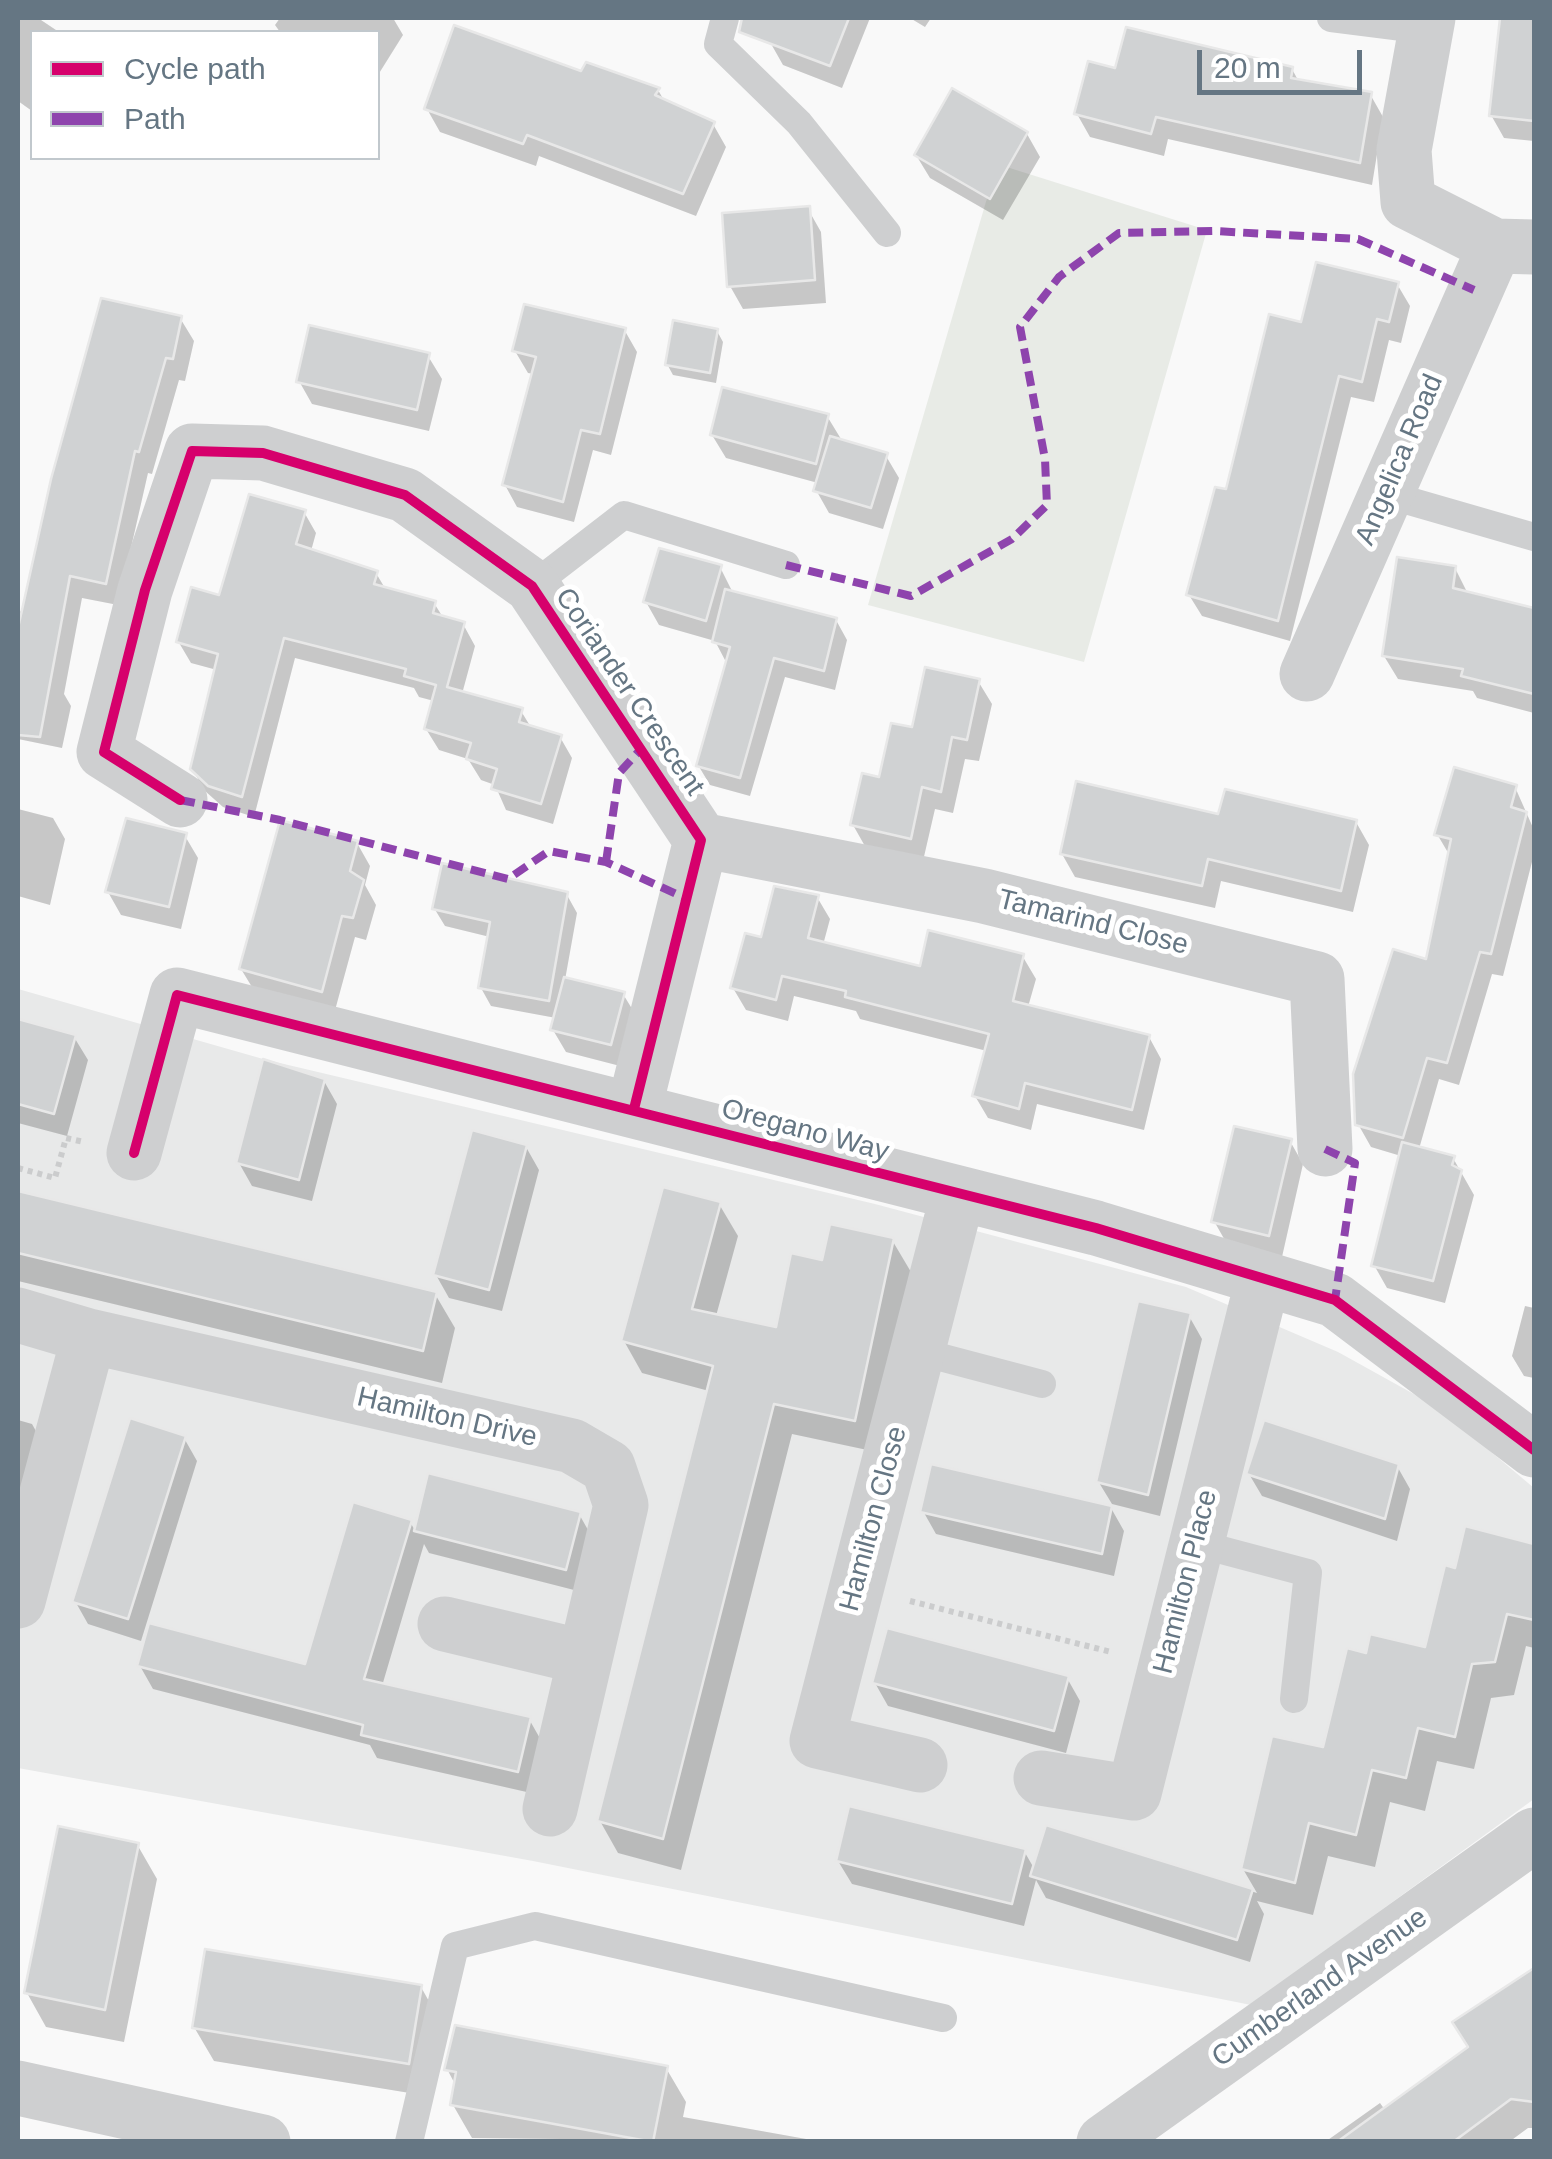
<!DOCTYPE html>
<html>
<head>
<meta charset="utf-8">
<style>
  body { margin:0 }
  #map { position:relative; width:1552px; height:2159px; overflow:hidden; background:#f9f9f9; font-family:Helvetica,sans-serif }
  canvas { display:block }
  .frame { position:absolute; inset:0; border:20px solid #657683; pointer-events:none }
  .legend { position:absolute; left:30px; top:30px; width:350px; height:130px; box-sizing:border-box; background:#fff; border:2px solid #c1c8cd; margin:0; padding:12px 18px; list-style:none; font-size:30px; color:#657683 }
  .legend li { display:flex; align-items:center; gap:20px; height:50px }
  .legend b { width:50px; border:2px solid #c1c8cd }
  .scale { position:absolute; left:1197px; top:50px; width:165px; height:45px; box-sizing:border-box; border:5px solid #657683; border-top:0; padding-left:12px; font-size:30px; line-height:35px; white-space:nowrap; color:#657683; -webkit-text-stroke:8px #fff; paint-order:stroke }
</style>
</head>
<body>
<div id="map">
<canvas width="1552" height="2159"></canvas>
<div class="frame"></div>
<ul class="legend">
<li><b style="height:12px;background:#d6006c"></b>Cycle path</li>
<li><b style="height:12px;background:#8e44ad"></b>Path</li>
</ul>
<div class="scale">20 m</div>
</div>
<script>
const ctx = document.querySelector('canvas').getContext('2d');
ctx.lineJoin = 'round';
function fill(path, color) {
  ctx.fillStyle = color;
  ctx.fill(path, 'evenodd');
}
function toPath(rows) {
  const path = new Path2D();
  for (const r of rows) {
    path.moveTo(r[0], r[1]);
    for (let i = 2; i < r.length; i += 2) path.lineTo(r[i], r[i + 1]);
  }
  return path;
}
function trace(path, color, width, dash) {
  ctx.strokeStyle = color;
  ctx.lineWidth = width;
  ctx.lineCap = dash ? 'butt' : 'round';
  ctx.setLineDash(dash || []);
  ctx.stroke(path);
}
function label(font, color, halo, rows, align = 'center') {
  ctx.font = font + ' Helvetica,sans-serif';
  ctx.lineWidth = 10;
  ctx.setLineDash([]);
  ctx.textBaseline = 'middle';
  ctx.strokeStyle = halo;
  ctx.fillStyle = color;
  for (const [text, x, y, turn = 0] of rows) {
    ctx.save();
    ctx.translate(x, y);
    ctx.rotate((+turn || 0) * Math.PI / 180);
    ctx.textAlign = isNaN(turn) ? turn : align;
    if (halo) ctx.strokeText(text, 0, 0);
    ctx.fillText(text, 0, 0);
    ctx.restore();
  }
}
fill(toPath([
  [18,989,263,1059,875,1204,1186,1287,1338,1352,1439,1408,1534,1488,1534,1799,1251,2005,533,1861,18,1768]
]), '#e8e9e9');
fill(toPath([
  [997,164,1207,230,1084,662,868,605]
]), '#e8ebe6');
fill(toPath([
  [18,18,38,18,59,32,32,32,32,111,18,101],
  [280,18,393,18,403,35,378,75,378,32,280,32,275,25],
  [780,18,870,18,842,88,783,65,770,42],
  [910,18,931,18,925,27],
  [1517,18,1534,18,1534,141,1504,138,1491,115],
  [1292,69,1299,82,1370,94,1383,117,1372,185,1168,139,1164,156,1090,137,1077,114,1117,71],
  [583,74,658,90,665,102,713,124,726,147,696,216,539,156,536,166,440,132,427,109],
  [1027,134,1040,157,1003,220,930,178,916,155],
  [808,209,821,232,826,303,743,309,730,286],
  [1397,284,1410,306,1401,343,1389,340,1374,402,1351,397,1290,641,1202,616,1189,595,1303,325],
  [180,318,194,341,185,381,179,380,152,474,148,473,118,605,82,598,64,694,71,706,62,748,18,739,18,611,24,612],
  [625,331,637,352,611,455,593,450,574,522,517,507,505,485,534,374,528,373,515,351],
  [717,331,723,342,716,383,673,375,667,364],
  [428,356,442,379,429,431,312,404,299,381],
  [827,416,841,439,886,456,899,478,883,529,829,513,816,490,818,483,726,458,712,435],
  [304,512,316,533,311,551,376,573,386,590,434,603,444,619,463,624,475,646,462,694,521,711,532,729,560,737,572,758,553,824,506,810,495,785,481,780,468,759,439,750,426,729,434,701,419,697,414,688,295,658,254,817,223,807,205,791,192,769,217,670,191,663,178,641],
  [720,567,733,593,836,620,847,640,835,690,785,677,750,796,710,785,698,765,726,662,715,641,659,625,646,602],
  [1455,568,1468,594,1534,611,1534,713,1477,698,1473,691,1398,679,1384,656],
  [978,681,992,704,979,761,965,759,953,813,935,809,923,861,866,848,853,825,914,730],
  [1515,787,1534,830,1534,854,1503,976,1492,974,1459,1085,1439,1079,1419,1149,1453,1158,1474,1195,1445,1303,1387,1288,1374,1265,1401,1156,1371,1147,1358,1124,1427,962,1450,856,1437,834],
  [18,809,53,818,65,839,50,905,18,896],
  [1220,817,1356,822,1369,845,1353,912,1221,881,1215,908,1075,877,1062,854],
  [185,836,198,858,181,929,121,915,108,892],
  [357,843,370,866,365,885,376,905,366,940,355,937,334,1014,255,992,241,969],
  [567,895,577,913,565,980,623,994,637,1017,624,1067,566,1052,553,1030,556,1018,491,1006,481,988,490,937,445,926,434,908],
  [817,897,830,919,823,945,921,969,1023,957,1036,979,1028,1007,1149,1037,1161,1059,1144,1130,1037,1104,1031,1130,988,1118,975,1096,987,1051,860,1019,856,1011,794,996,788,1021,746,1010,733,988,763,940],
  [18,1021,74,1037,88,1060,67,1136,18,1123],
  [324,1081,337,1104,312,1201,252,1186,239,1163],
  [1290,1141,1303,1164,1282,1257,1227,1244,1214,1221],
  [526,1147,539,1170,502,1311,449,1298,436,1275],
  [18,1194,435,1294,455,1328,442,1383,18,1281],
  [719,1204,738,1236,716,1316,778,1330,824,1263,892,1240,911,1272,872,1451,792,1434,681,1870,618,1853,600,1821,709,1391,642,1373,624,1341],
  [1525,1306,1534,1308,1534,1378,1524,1376,1512,1356],
  [1189,1316,1202,1339,1160,1516,1112,1504,1098,1481],
  [18,1420,32,1424,51,1458,18,1585],
  [184,1438,197,1461,141,1641,88,1624,75,1601],
  [1397,1466,1410,1489,1397,1541,1262,1496,1249,1474],
  [430,1476,579,1514,592,1537,578,1591,429,1553,424,1544,382,1686,529,1719,542,1742,531,1793,377,1758,370,1745,153,1689,140,1666,307,1667,410,1522,416,1532],
  [1111,1508,1124,1531,1114,1576,936,1534,923,1511],
  [1467,1530,1534,1546,1534,1648,1526,1646,1514,1695,1491,1698,1474,1769,1437,1761,1425,1811,1390,1802,1375,1867,1328,1856,1313,1915,1257,1901,1264,1914,1250,1962,1046,1898,1036,1880,1024,1926,852,1884,838,1861,1024,1851,1035,1870,1048,1828,1257,1893,1243,1869,1325,1750,1368,1656,1427,1650],
  [1067,1678,1080,1701,1066,1753,888,1706,875,1683],
  [138,1846,157,1879,124,2042,46,2027,27,1993],
  [1534,1971,1534,2128,1528,2128,1509,2142,1325,2142,1380,2103,1385,2110,1470,2049,1455,2023],
  [421,1987,440,2021,428,2096,214,2061,194,2027],
  [666,2068,686,2102,683,2117,823,2142,472,2138,453,2105,456,2086,447,2069]
]), '#0003');
const building = toPath([
  [742,18,849,18,830,66,739,32,742,18],
  [1500,18,1534,18,1534,121,1489,116,1500,18],
  [454,25,581,71,586,62,660,88,655,95,715,122,683,194,527,135,523,144,424,109,454,25],
  [1126,27,1293,67,1291,78,1372,92,1360,163,1156,117,1151,134,1074,114,1088,61,1115,68,1126,27],
  [952,88,1028,132,990,199,914,155,952,88],
  [810,206,815,280,727,287,722,213,810,206],
  [1316,262,1399,282,1389,322,1377,319,1362,382,1339,376,1278,621,1186,595,1215,487,1226,489,1269,314,1301,322,1316,262],
  [101,298,182,316,173,359,166,358,139,452,135,451,106,584,70,576,40,737,18,735,18,628,51,479,101,298],
  [524,304,626,328,600,434,581,430,563,502,502,485,536,357,512,351,524,304],
  [673,320,718,329,710,373,665,365,673,320],
  [309,325,430,353,417,410,296,382,309,325],
  [722,387,829,414,816,464,710,435,722,387],
  [830,436,888,453,871,508,813,491,830,436],
  [249,494,306,510,296,544,378,571,374,584,436,601,433,613,465,622,447,687,523,708,519,722,562,735,541,804,491,789,497,769,466,759,471,743,424,729,436,685,404,676,406,669,284,638,242,797,208,786,190,769,218,654,176,642,191,587,219,595,249,494],
  [659,548,722,565,706,621,643,602,659,548],
  [1397,557,1456,566,1453,588,1534,608,1534,694,1461,676,1463,669,1382,656,1397,557],
  [725,589,837,618,824,671,774,658,740,778,696,766,730,647,712,642,725,589],
  [925,667,980,679,967,740,952,737,941,792,922,787,911,839,850,825,862,773,879,777,891,723,912,727,925,667],
  [1454,767,1517,785,1511,807,1527,812,1491,954,1480,952,1447,1063,1427,1058,1403,1138,1355,1125,1353,1074,1393,949,1426,959,1451,839,1434,835,1454,767],
  [1076,781,1218,814,1225,789,1357,820,1341,891,1208,859,1202,886,1060,854,1076,781],
  [126,818,187,833,169,907,105,892,126,818],
  [280,820,358,841,350,871,364,880,353,918,342,916,322,992,239,969,280,820],
  [442,863,568,892,549,1001,478,988,490,922,432,909,442,863],
  [774,886,819,895,808,938,920,966,928,930,1024,954,1013,1001,1150,1035,1132,1110,1025,1083,1019,1109,972,1096,989,1034,845,997,846,991,782,976,776,1000,730,988,745,933,761,937,774,886],
  [564,977,625,992,611,1045,550,1030,564,977],
  [18,1019,76,1035,54,1114,18,1104,18,1019],
  [263,1059,325,1079,299,1180,236,1163,263,1059],
  [1234,1126,1292,1139,1269,1236,1211,1222,1234,1126],
  [472,1130,527,1145,489,1290,433,1275,472,1130],
  [1402,1142,1455,1156,1452,1165,1462,1170,1433,1281,1371,1266,1402,1142],
  [663,1187,721,1202,692,1309,776,1327,791,1253,822,1260,830,1224,894,1238,855,1421,774,1404,663,1839,597,1821,713,1366,621,1341,663,1187],
  [18,1191,437,1292,423,1351,18,1253,18,1191],
  [1138,1301,1191,1313,1148,1495,1096,1482,1138,1301],
  [130,1418,186,1436,128,1619,72,1602,130,1418],
  [1264,1420,1399,1464,1385,1519,1246,1474,1264,1420],
  [931,1464,1112,1506,1102,1554,920,1512,931,1464],
  [428,1473,581,1512,566,1570,414,1531,428,1473],
  [353,1502,412,1520,364,1679,531,1717,518,1772,361,1735,363,1725,137,1666,149,1623,305,1664,353,1502],
  [1465,1526,1534,1544,1534,1620,1507,1614,1495,1662,1472,1664,1455,1737,1418,1728,1406,1778,1372,1770,1356,1835,1309,1823,1295,1883,1241,1869,1272,1736,1323,1747,1347,1648,1366,1653,1370,1634,1425,1647,1445,1565,1455,1568,1465,1526],
  [887,1628,1069,1676,1054,1731,872,1683,887,1628],
  [849,1806,1026,1849,1012,1904,836,1861,849,1806],
  [1046,1825,1253,1889,1237,1940,1030,1876,1046,1825],
  [58,1826,139,1843,105,2010,24,1993,58,1826],
  [205,1949,422,1985,409,2064,192,2028,205,1949],
  [1534,1968,1534,2102,1511,2099,1453,2142,1337,2142,1468,2047,1452,2022,1534,1968],
  [455,2025,668,2066,653,2142,450,2105,456,2072,444,2070,455,2025]
]);
fill(building, '#d0d2d3');
trace(building, '#e8e8e8', 2.5);
trace(toPath([
  [18,1168,55,1178,66,1138,84,1142],
  [910,1601,1111,1652]
]), '#cbcccd', 6, [5, 5]);
trace(toPath([
  [725,18,718,44,799,123,887,233],
  [1331,18,1426,30],
  [1385,494,1534,537],
  [532,586,624,515,786,565],
  [917,1351,1042,1384],
  [1195,1543,1308,1573,1294,1699],
  [409,2142,455,1946,535,1926,943,2018]
]), '#cecfd0', 28);
trace(toPath([
  [1428,18,1404,150,1408,202,1495,246,1534,247],
  [1307,674,1495,246],
  [180,800,104,752,145,590,192,451,263,453,405,495,532,586,701,840,634,1109],
  [701,840,984,896,1317,979,1325,1149],
  [134,1153,177,995,1096,1228,1335,1300,1534,1450],
  [18,1315,89,1336],
  [18,1601,89,1336,572,1446,608,1467,621,1505,550,1809],
  [445,1624,583,1657],
  [920,1765,817,1741,958,1194],
  [1041,1778,1134,1793,1263,1279]
]), '#cecfd0', 55);
trace(toPath([
  [18,2088,263,2142],
  [1104,2142,1534,1835]
]), '#cecfd0', 55);
trace(toPath([
  [786,565,911,596,1012,539,1047,505,1045,459,1020,327,1059,277,1119,233,1214,231,1358,239,1474,290],
  [180,800,280,820,508,879,549,851,606,862,683,897],
  [606,862,619,773,641,749],
  [1325,1149,1355,1163,1335,1300]
]), '#8e44ad', 8, [15, 8]);
trace(toPath([
  [180,800,104,752,145,590,192,451,263,453,405,495,532,586,701,840,634,1109],
  [134,1153,177,995,1096,1228,1335,1300,1534,1450]
]), '#d6006c', 10);
label('28px', '#657683', '#fff', [
  ["Angelica Road",1400,460,-67],
  ["Coriander Crescent",629,692,56],
  ["Tamarind Close",1093,923,14],
  ["Oregano Way",805,1131,15],
  ["Hamilton Drive",447,1418,13],
  ["Hamilton Close",874,1519,-75],
  ["Hamilton Place",1186,1582,-76],
  ["Cumberland Avenue",1320,1988,-35]
]);
</script>
</body>
</html>
